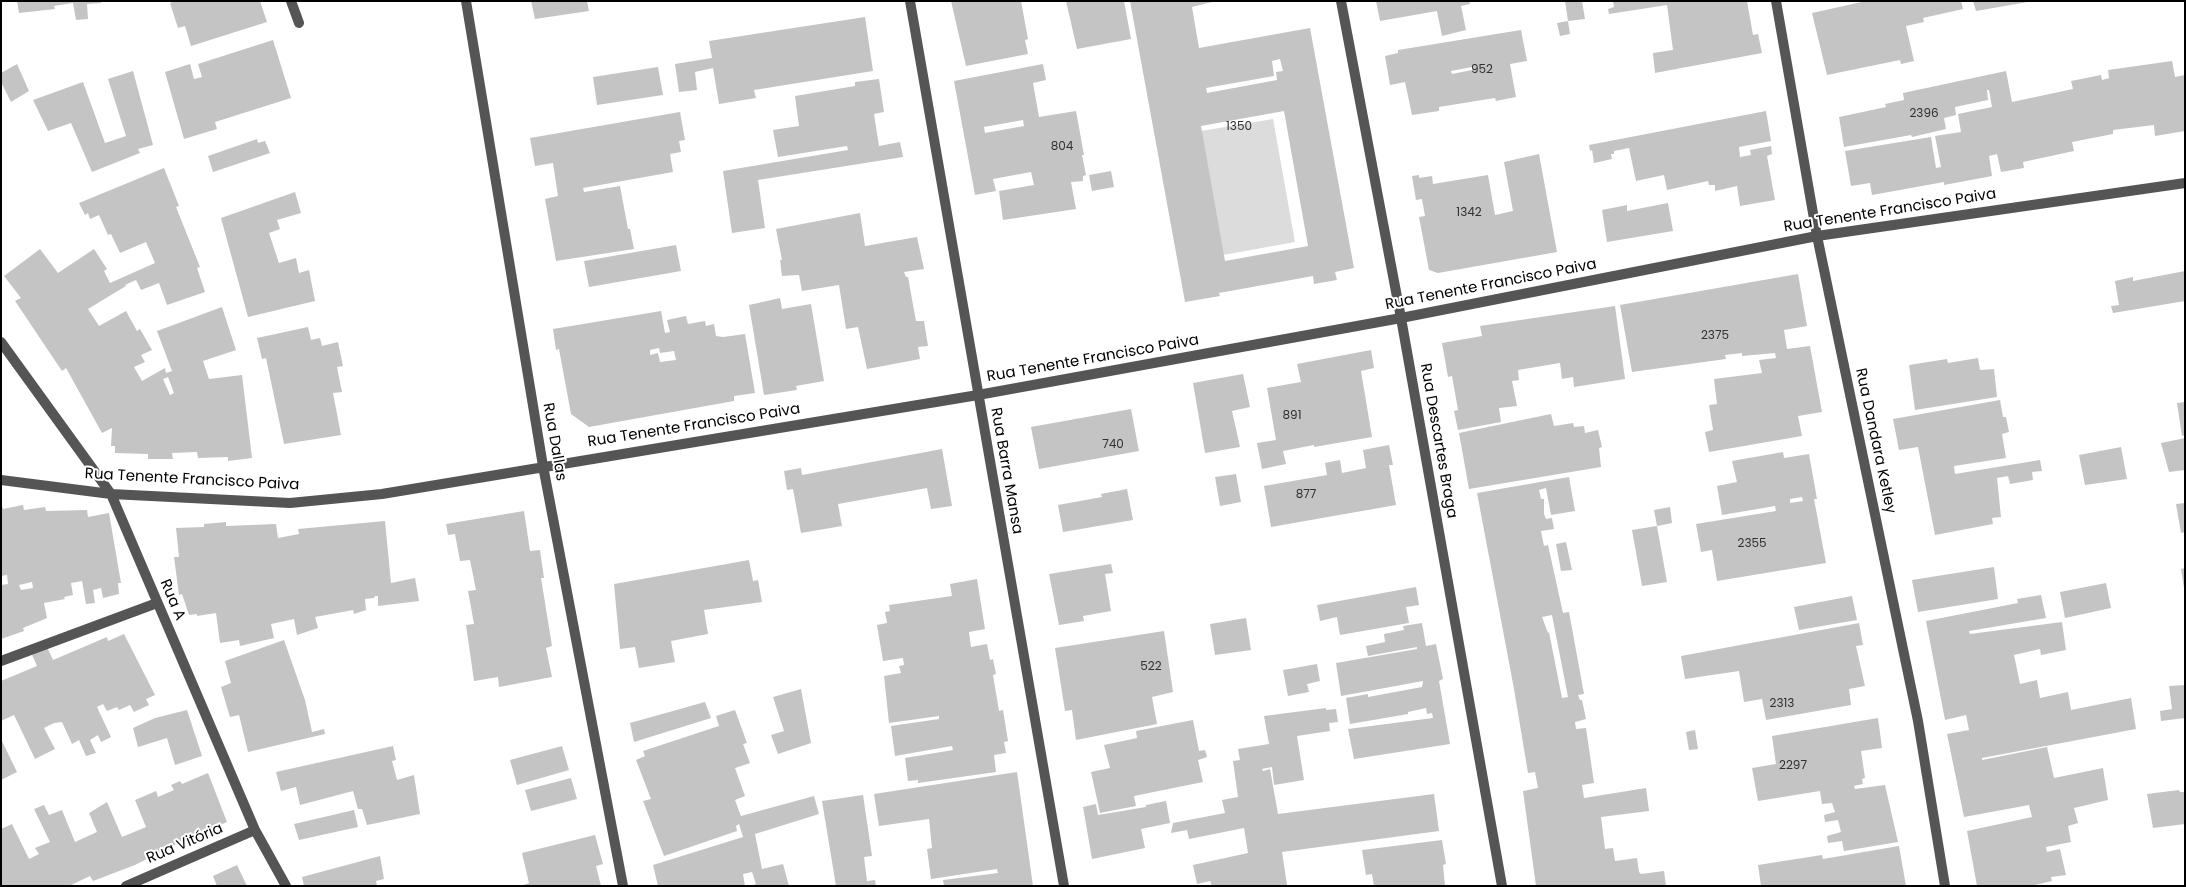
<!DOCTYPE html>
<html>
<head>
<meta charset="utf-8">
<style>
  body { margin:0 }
  #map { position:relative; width:2186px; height:887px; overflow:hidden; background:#fff; font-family:Poppins,sans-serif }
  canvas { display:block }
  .frame { position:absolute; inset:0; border:2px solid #000; pointer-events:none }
</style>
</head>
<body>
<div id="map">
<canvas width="2186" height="887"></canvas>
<div class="frame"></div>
</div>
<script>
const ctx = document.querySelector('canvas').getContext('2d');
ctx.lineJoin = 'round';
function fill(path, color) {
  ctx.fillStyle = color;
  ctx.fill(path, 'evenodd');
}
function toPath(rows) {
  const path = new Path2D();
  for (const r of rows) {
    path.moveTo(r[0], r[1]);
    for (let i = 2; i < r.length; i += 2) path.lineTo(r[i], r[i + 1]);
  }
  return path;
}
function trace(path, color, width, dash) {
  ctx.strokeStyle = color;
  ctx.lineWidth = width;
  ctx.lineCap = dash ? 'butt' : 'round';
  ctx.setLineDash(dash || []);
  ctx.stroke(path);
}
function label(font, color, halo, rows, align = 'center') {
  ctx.font = font + ' Poppins,sans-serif';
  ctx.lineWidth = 4;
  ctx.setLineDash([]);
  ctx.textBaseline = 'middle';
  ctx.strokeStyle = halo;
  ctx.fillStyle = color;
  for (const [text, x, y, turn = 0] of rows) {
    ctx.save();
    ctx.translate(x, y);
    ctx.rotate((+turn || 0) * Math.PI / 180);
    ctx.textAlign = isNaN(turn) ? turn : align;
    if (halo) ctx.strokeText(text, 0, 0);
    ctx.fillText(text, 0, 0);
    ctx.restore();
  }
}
fill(toPath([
  [1273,119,1295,242,1223,255,1201,131]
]), '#dcdcdc');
fill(toPath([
  [17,1,101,1,101,3,87,4,88,19,76,20,73,3,54,6,55,9,19,13],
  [175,1,260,1,267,22,191,46,185,26,178,28,170,3],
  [531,1,587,1,589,11,535,19],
  [951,1,1021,1,1028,39,1025,40,1028,54,966,66],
  [1066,1,1124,1,1131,39,1077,49],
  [1130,1,1216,1,1192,7,1199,48,1310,28,1354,268,1335,272,1337,280,1314,284,1313,276,1219,293,1220,296,1185,302],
  [1280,59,1283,71,1276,72,1277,80,1207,93,1206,88,1274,76,1272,61],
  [1284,111,1308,246,1225,261,1201,126],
  [1376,1,1469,1,1470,4,1461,6,1466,30,1442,36,1437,11,1380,21],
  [1565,1,1582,1,1585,19,1568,21,1570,34,1560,36,1557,23,1568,21],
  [1613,1,1747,1,1753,35,1758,34,1762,53,1655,73,1653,53,1673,50,1667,5,1609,14,1608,9,1614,7],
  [1866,1,1961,1,1963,9,1923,18,1924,22,1906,26,1914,61,1901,64,1900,60,1827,75,1812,13],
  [1973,1,2028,1,2028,2,1976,11],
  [865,17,873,71,754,90,756,98,719,104,713,68,695,72,697,90,679,92,675,64,712,58,709,41],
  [1521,30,1527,61,1510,64,1516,97,1496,101,1495,98,1439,107,1439,111,1412,115,1405,82,1390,85,1385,56,1398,53,1398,50],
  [1472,67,1472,70,1452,74,1451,71],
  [273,40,291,98,215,122,217,129,184,139,165,72,190,64,194,79,202,77,198,64],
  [2172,61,2175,77,2185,75,2185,131,2155,136,2154,125,2113,130,2113,134,2072,142,2074,151,2023,162,2024,168,2001,172,1997,154,1989,156,1992,176,1944,185,1944,182,1872,195,1870,183,1851,186,1845,151,1931,137,1936,168,1941,167,1935,136,1961,132,1958,114,1992,107,1989,90,1987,90,1988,100,1955,107,1956,115,1944,118,1946,129,1912,137,1911,135,1844,147,1839,117,1886,107,1885,104,1904,100,1903,93,2006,71,2012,102,2073,89,2071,81,2101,75,2102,80,2109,78,2108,70],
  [17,64,29,91,11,102,1,82,1,73],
  [1043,64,1046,80,1033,83,1039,117,1076,111,1084,155,1082,155,1086,175,1083,176,1083,181,1071,182,1076,209,1003,220,999,191,1034,185,1031,172,993,179,996,191,975,195,954,81],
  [1023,120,1024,126,985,133,984,127],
  [658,67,663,95,597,105,593,77],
  [133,71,153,145,138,149,140,153,92,172,71,123,48,131,33,100,83,82,105,143,126,136,108,79],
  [879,79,884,112,874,114,879,146,900,142,903,157,758,180,765,228,732,233,723,171,848,150,847,146,778,157,773,130,799,126,795,96,855,86,855,82],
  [1766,111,1771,141,1739,147,1740,157,1751,155,1750,150,1771,146,1772,154,1767,156,1775,200,1740,206,1737,186,1715,191,1715,185,1709,185,1708,181,1667,190,1664,175,1636,181,1629,148,1614,151,1614,154,1611,154,1612,159,1594,163,1592,150,1590,151,1589,145],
  [680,112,685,140,679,141,681,152,670,154,673,172,583,188,584,192,620,186,628,229,630,229,634,249,556,261,545,199,558,196,553,163,535,166,530,138],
  [257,139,258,143,265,141,270,153,213,172,208,156],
  [1539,154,1557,252,1438,273,1429,270,1419,217,1425,216,1422,199,1416,200,1412,176,1419,175,1419,178,1432,176,1433,184,1488,175,1495,215,1513,211,1504,162],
  [164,168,179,206,176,207,200,267,197,268,205,292,167,305,159,283,141,290,136,280,125,285,126,286,88,309,99,326,126,311,137,331,140,329,152,350,141,355,145,362,134,367,142,381,165,368,166,373,172,371,157,331,222,307,236,350,203,361,209,379,242,375,252,458,228,461,228,457,198,458,197,452,172,453,173,459,148,459,148,454,115,453,115,446,111,446,112,428,102,433,66,368,62,371,15,301,21,298,4,276,40,249,58,273,94,249,107,269,104,271,110,283,155,263,146,242,120,253,111,234,108,235,99,215,90,219,88,213,85,215,79,203],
  [168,377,174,393,170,395,163,379],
  [1111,171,1114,187,1092,191,1089,175],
  [295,192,301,213,277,220,280,229,269,233,279,263,296,258,299,273,309,270,315,301,248,317,221,218],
  [1668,203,1673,231,1607,242,1602,210,1627,205,1627,211],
  [860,213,865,246,917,237,924,269,904,272,906,277,908,277,916,321,924,321,928,346,918,347,920,359,867,369,858,327,846,329,839,285,802,291,799,275,782,276,780,260,782,260,776,229],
  [676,245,681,271,589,287,584,261],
  [2185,271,2185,301,2113,313,2111,306,2119,305,2115,281,2133,277,2133,281],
  [1798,274,1807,326,1784,330,1787,349,1810,346,1822,412,1798,416,1802,436,1709,452,1705,432,1713,430,1709,405,1717,404,1714,379,1762,373,1759,360,1776,358,1775,353,1742,356,1742,353,1725,355,1726,359,1632,372,1620,305],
  [780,298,782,309,811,304,824,381,796,386,797,390,764,395,749,305],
  [1615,306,1625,379,1574,387,1573,377,1562,379,1560,363,1518,370,1519,380,1512,381,1517,406,1499,408,1501,422,1458,430,1454,411,1458,410,1452,376,1448,377,1442,343,1482,336,1480,326],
  [661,311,665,333,670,332,667,320,686,316,688,324,705,321,706,326,714,324,716,336,723,337,745,334,755,393,734,396,734,401,589,427,571,414,559,349,556,350,553,329],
  [659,348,660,353,674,351,676,360,660,362,658,353,650,355,650,350],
  [308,327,311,340,320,338,322,346,338,342,343,366,337,367,342,392,333,393,341,435,284,444,266,358,262,359,257,338],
  [1371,350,1374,368,1361,371,1372,437,1314,447,1314,445,1283,451,1286,464,1262,469,1257,443,1276,440,1267,388,1301,382,1297,364],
  [1978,358,1980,370,1994,369,1997,397,1915,410,1909,365,1947,359,1948,363],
  [1243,374,1250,407,1232,411,1240,447,1205,453,1193,383],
  [2000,400,2003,417,2006,417,2009,432,2002,434,2006,458,1954,466,1955,474,2040,460,2042,471,2032,472,2033,480,2010,484,2008,476,1997,478,2001,517,1992,518,1993,524,1935,535,1918,447,1899,450,1893,419],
  [2185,402,2185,435,2182,436,2177,403],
  [1131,409,1139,451,1039,469,1031,427],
  [1551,414,1554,426,1573,423,1574,427,1584,426,1585,433,1598,430,1602,447,1599,448,1601,467,1469,489,1459,433],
  [2185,438,2185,470,2169,472,2161,443],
  [1389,445,1393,465,1389,465,1396,505,1271,527,1264,486,1327,475,1325,463,1340,460,1342,473,1366,468,1363,450],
  [2121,447,2127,479,2085,485,2079,455],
  [942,449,952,506,931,509,927,488,838,504,842,526,801,533,793,489,787,490,784,471,801,468,802,475],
  [1783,452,1784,458,1809,454,1817,499,1814,499,1826,563,1717,581,1712,550,1701,552,1696,524,1776,511,1775,506,1722,515,1717,486,1737,482,1732,461],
  [1802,497,1803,501,1790,503,1790,499],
  [1236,474,1241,502,1220,506,1215,477],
  [1569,477,1575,511,1551,515,1546,488,1539,490,1541,499,1544,499,1544,514,1546,519,1552,518,1554,529,1541,531,1544,546,1548,545,1563,613,1569,612,1584,694,1578,695,1580,700,1582,700,1586,719,1575,722,1576,729,1586,728,1594,783,1582,785,1584,798,1646,788,1649,811,1601,817,1605,849,1613,848,1615,861,1637,858,1639,872,1641,874,1664,871,1666,886,1536,886,1523,791,1538,788,1535,772,1528,773,1514,689,1477,493],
  [1552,615,1568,697,1562,698,1549,632,1548,633,1542,617],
  [1127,489,1133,520,1063,532,1058,505,1102,497,1101,494],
  [1,502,3,509,23,505,24,510,45,507,46,511,87,510,88,517,109,513,121,583,118,583,119,594,103,598,101,588,93,590,95,603,86,604,82,581,71,583,73,595,64,597,65,599,44,603,47,618,23,628,24,631,1,639,1,585,8,584,7,575,1,576],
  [32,582,33,588,21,590,19,585],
  [2185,503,2185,532,2181,533,2176,504],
  [1670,507,1672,523,1657,526,1654,510],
  [524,511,530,551,540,550,544,578,541,578,552,646,546,648,552,677,499,687,498,677,474,681,466,625,474,624,468,591,476,590,470,560,460,561,455,534,448,535,446,524],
  [385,521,391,583,415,578,419,601,378,606,378,596,375,596,374,598,365,599,366,610,354,614,353,610,315,617,318,628,297,635,294,619,271,624,274,638,240,646,239,640,220,643,216,613,197,616,197,614,189,615,182,594,179,595,174,557,179,557,176,528,204,527,204,524,226,522,226,526,276,524,278,538,299,534,298,529],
  [1657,526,1667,582,1642,586,1632,530],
  [1566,542,1572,570,1561,571,1556,544],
  [749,560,753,581,758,580,762,602,704,610,708,634,671,641,675,662,639,668,635,647,620,649,614,584],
  [1111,564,1113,573,1105,574,1111,611,1083,616,1084,621,1059,625,1049,574],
  [1994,567,1998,599,1918,612,1912,580],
  [2185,568,2185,588,2184,588,2181,569],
  [977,579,985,629,969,632,971,647,987,644,990,660,993,659,996,674,993,675,999,711,1003,710,1008,741,1004,742,1006,753,994,755,996,772,918,783,918,780,908,781,905,758,953,750,952,746,895,756,891,726,939,719,939,716,889,723,884,676,901,673,899,666,904,665,903,658,883,661,877,625,887,623,885,612,890,611,889,605,952,596,950,584],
  [2106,583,2111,608,2065,618,2060,592],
  [1416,587,1419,605,1406,607,1409,623,1340,635,1337,617,1320,621,1317,605],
  [2041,595,2046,618,1969,631,1970,634,2062,622,2066,650,2041,655,2040,649,2014,655,2020,684,2037,680,2040,698,2068,692,2071,710,2131,698,2136,729,1982,758,1982,760,2047,747,2054,778,2103,768,2108,800,2074,808,2078,823,2068,826,2071,842,2046,847,2047,852,2060,849,2066,875,2051,877,2052,881,2031,886,1977,886,1967,831,2032,817,2029,805,1964,817,1947,734,1969,730,1966,715,1945,720,1926,621,2018,603,2017,599],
  [1852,596,1857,620,1799,630,1794,607],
  [1246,618,1251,650,1215,655,1210,624],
  [1422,623,1426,646,1436,644,1443,679,1439,681,1450,744,1354,759,1348,729,1433,718,1432,713,1427,714,1426,708,1408,712,1408,714,1350,724,1346,698,1368,694,1368,697,1422,687,1423,681,1341,696,1336,663,1417,649,1417,647,1368,656,1366,646,1385,642,1384,634,1404,630,1403,626],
  [1859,623,1863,645,1856,646,1865,686,1849,689,1851,705,1766,720,1762,699,1744,702,1739,671,1685,679,1681,656],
  [1164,631,1173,692,1152,697,1157,724,1076,740,1072,710,1065,711,1055,648],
  [124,634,155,695,146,699,149,705,134,712,130,705,119,710,117,707,107,711,103,704,97,707,111,737,101,742,98,735,90,740,96,753,86,756,79,740,72,744,62,722,54,723,44,728,55,749,35,759,14,715,1,721,1,681,37,666,32,655,47,647,53,660,107,637,108,641],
  [284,640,305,700,312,732,324,729,325,734,248,752,239,715,230,717,221,687,231,683,225,661],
  [1317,664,1320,681,1307,684,1309,692,1288,696,1283,670],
  [2185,685,2185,718,2161,721,2160,711,2172,709,2169,686],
  [801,689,811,743,778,754,771,735,784,731,773,697],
  [705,702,711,718,634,742,630,723],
  [1326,708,1326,710,1336,709,1338,722,1329,723,1330,731,1297,736,1304,780,1274,785,1272,767,1262,769,1263,771,1270,769,1278,814,1434,794,1439,831,1282,852,1287,885,1212,886,1210,881,1197,884,1193,865,1248,853,1244,828,1189,839,1187,830,1171,833,1173,823,1225,813,1222,800,1238,797,1233,761,1240,760,1238,749,1269,744,1264,716],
  [187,710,202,756,175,765,167,738,138,747,133,728,155,718],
  [735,710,747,743,743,744,750,763,735,768,745,796,735,800,741,816,814,796,819,814,755,834,762,869,783,864,789,886,750,886,756,884,752,872,743,874,745,886,658,886,653,865,743,837,739,824,736,826,737,831,664,856,643,801,651,799,636,760,645,756,643,751,719,726,716,716],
  [1878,718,1882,748,1861,751,1865,778,1862,779,1863,784,1854,786,1855,789,1885,785,1898,842,1844,851,1842,841,1828,843,1827,836,1841,832,1838,820,1825,822,1824,815,1835,812,1832,803,1822,804,1820,791,1758,801,1752,768,1776,764,1772,736],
  [1193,720,1199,751,1205,750,1207,757,1198,760,1203,782,1134,796,1136,806,1100,813,1091,772,1110,768,1104,745,1137,738,1136,731],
  [1695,730,1698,749,1689,750,1686,732],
  [1,739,17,772,1,780],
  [393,746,396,760,392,761,397,780,414,775,420,814,367,825,362,809,358,809,353,791,300,805,296,787,281,791,276,772],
  [562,746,569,770,517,785,510,760],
  [1017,772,1033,886,944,886,943,880,998,873,997,869,931,879,927,849,932,848,929,819,879,826,874,794],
  [208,773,227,822,176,844,135,865,93,881,90,876,69,886,1,886,1,829,12,824,29,859,39,854,35,848,50,842,34,809,44,805,49,815,62,810,75,842,97,832,89,813,107,802,122,837,146,827,135,800,156,791,158,797,174,790,171,785,180,781,182,784],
  [571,778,577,799,531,811,525,790],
  [2179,790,2180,792,2185,792,2185,824,2153,828,2147,794],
  [863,795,872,856,864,857,867,881,875,880,876,886,836,886,822,801],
  [1166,801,1170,823,1141,829,1145,848,1092,859,1083,807,1096,804,1098,815,1146,807,1146,805],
  [354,810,358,827,299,840,294,824],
  [595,835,603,864,596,866,601,886,521,886,529,883,522,853],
  [1442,840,1446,864,1443,865,1445,886,1374,886,1372,874,1366,875,1362,850],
  [1899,846,1906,886,1761,886,1758,865,1822,855,1823,859],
  [380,856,384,879,376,881,377,886,304,886,302,877],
  [237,865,247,886,217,886,213,876]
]), '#c4c4c4');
trace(toPath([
  [291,1,299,23],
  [466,1,543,466,623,886],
  [910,1,1064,886],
  [1341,1,1401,318,1502,886],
  [1776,1,1817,236,1918,721,1945,886],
  [1,342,111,494,255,830,286,886],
  [1,480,111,494,290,503,382,494,978,395,1401,318,1817,236,2185,183],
  [1,661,157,603],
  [126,886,255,830]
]), '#555', 10);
label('12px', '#313131', null, [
  ["952",1482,70],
  ["2396",1924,114],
  ["1350",1239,127],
  ["804",1062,147],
  ["1342",1469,213],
  ["2375",1715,336],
  ["891",1292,416],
  ["740",1113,445],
  ["877",1306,495],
  ["2355",1752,544],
  ["522",1151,667],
  ["2313",1782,704],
  ["2297",1793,766]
]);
label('15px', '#000', '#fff', [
  ["Rua Tenente Francisco Paiva",1890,211,-9],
  ["Rua Tenente Francisco Paiva",1491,285,-11],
  ["Rua Tenente Francisco Paiva",1093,359,-10],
  ["Rua Tenente Francisco Paiva",694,426,-9],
  ["Rua Descartes Braga",1438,441,80],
  ["Rua Dandara Ketley",1875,441,78],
  ["Rua Dallas",554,442,80],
  ["Rua Barra Mansa",1006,471,80],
  ["Rua Tenente Francisco Paiva",192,480,3],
  ["Rua A",172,600,67],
  ["Rua Vitória",185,844,-23]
]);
</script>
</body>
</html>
